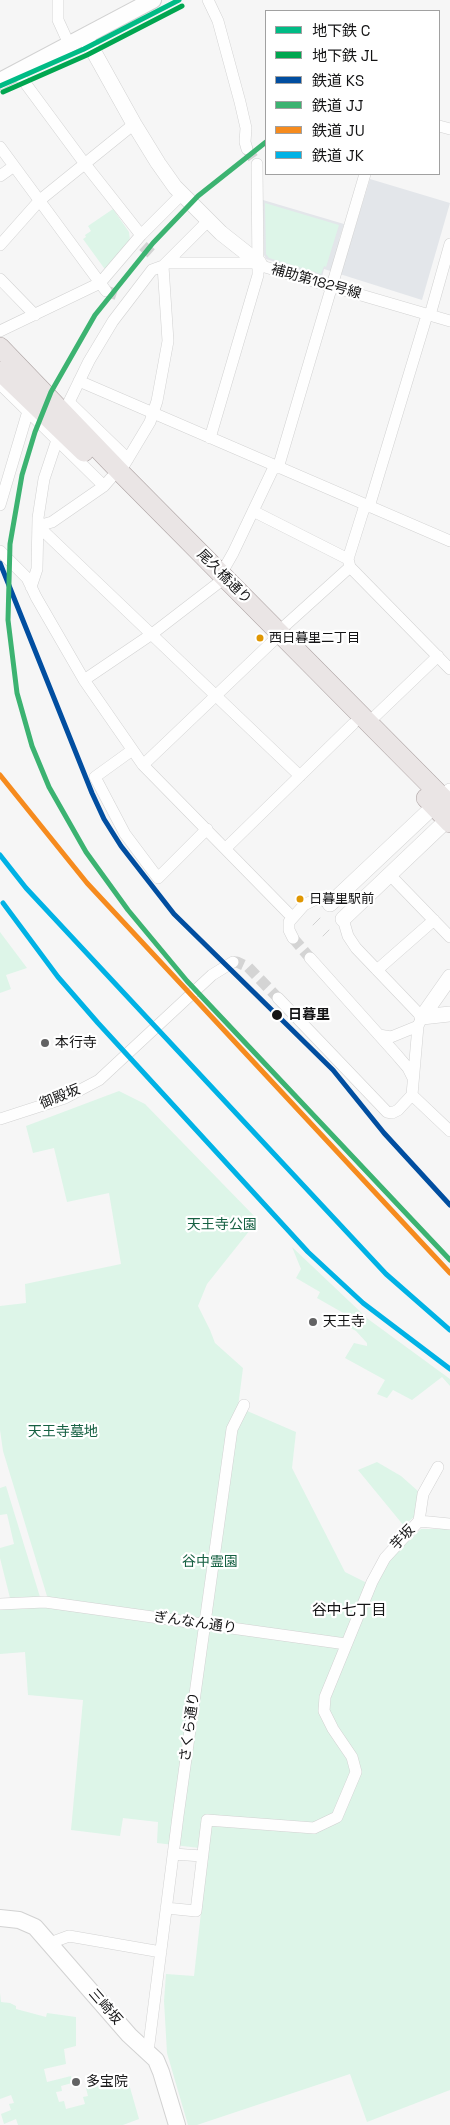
<!DOCTYPE html>
<html>
<head>
<meta charset="utf-8">
<style>
  body { margin:0 }
  #map { position:relative; width:450px; height:2125px; overflow:hidden; background:#f6f6f6; font-family:"Space Grotesk","Noto Sans JP",sans-serif }
  canvas { display:block }
  .legend { position:absolute; left:265px; top:10px; width:175px; height:165px; box-sizing:border-box; background:#fff; border:1px solid #a1a1a1; margin:0; padding:6px 9px; list-style:none; font-size:15px; color:#141415 }
  .legend li { display:flex; align-items:center; gap:10px; height:25px }
  .legend b { width:25px; border:1px solid #a1a1a1 }
</style>
</head>
<body>
<div id="map">
<canvas width="450" height="2125"></canvas>
<ul class="legend">
<li><b style="height:6px;background:#00bb85"></b>地下鉄 C</li>
<li><b style="height:6px;background:#00a650"></b>地下鉄 JL</li>
<li><b style="height:6px;background:#014ea0"></b>鉄道 KS</li>
<li><b style="height:6px;background:#3cb371"></b>鉄道 JJ</li>
<li><b style="height:6px;background:#f68b1e"></b>鉄道 JU</li>
<li><b style="height:6px;background:#00b2e5"></b>鉄道 JK</li>
</ul>
</div>
<script>
const ctx = document.querySelector('canvas').getContext('2d');
ctx.lineJoin = 'round';
function fill(path, color) {
  ctx.fillStyle = color;
  ctx.fill(path, 'evenodd');
}
function toPath(rows) {
  const path = new Path2D();
  for (const r of rows) {
    path.moveTo(r[0], r[1]);
    for (let i = 2; i < r.length; i += 2) path.lineTo(r[i], r[i + 1]);
  }
  return path;
}
function trace(path, color, width, dash) {
  ctx.strokeStyle = color;
  ctx.lineWidth = width;
  ctx.lineCap = dash ? 'butt' : 'round';
  ctx.setLineDash(dash || []);
  ctx.stroke(path);
}
function label(font, color, halo, rows, align = 'center') {
  ctx.font = font + ' "Space Grotesk","Noto Sans JP",sans-serif';
  ctx.lineWidth = 4.5;
  ctx.setLineDash([]);
  ctx.textBaseline = 'middle';
  ctx.strokeStyle = halo;
  ctx.fillStyle = color;
  for (const [text, x, y, turn = 0] of rows) {
    ctx.save();
    ctx.translate(x, y);
    ctx.rotate((+turn || 0) * Math.PI / 180);
    ctx.textAlign = isNaN(turn) ? turn : align;
    if (halo) ctx.strokeText(text, 0, 0);
    ctx.fillText(text, 0, 0);
    ctx.restore();
  }
}
fill(toPath([
  [370,179,450,203,422,300,324,269,322,277,266,259,264,255,263,200,344,224,339,240,350,244]
]), '#e3e6ea');
fill(toPath([
  [265,203,339,225,326,267,324,266,321,274,269,258,266,254],
  [113,209,129,232,130,240,107,269,104,268,83,239,86,237,85,235,91,231,88,226],
  [0,932,27,968,6,975,11,989,0,993],
  [119,1091,145,1104,258,1220,207,1284,198,1306,210,1330,215,1343,243,1368,238,1407,296,1432,292,1468,345,1572,367,1583,377,1584,389,1560,421,1529,450,1529,450,2090,367,2122,350,2074,197,2125,188,2125,167,2053,164,2001,166,1974,194,1976,208,1849,157,1843,158,1822,123,1818,120,1836,71,1830,83,1700,28,1695,25,1652,0,1654,0,1609,50,1606,3,1451,0,1430,0,1306,26,1303,25,1284,121,1264,109,1193,67,1202,54,1148,33,1153,26,1126],
  [292,1247,368,1319,450,1379,450,1386,442,1377,412,1400,393,1390,387,1398,377,1394,385,1380,345,1358,354,1343,367,1346,367,1343,356,1331,340,1322,345,1314,317,1298,320,1292,296,1278,301,1269],
  [377,1462,401,1476,418,1491,416,1515,404,1526,358,1470],
  [6,1486,40,1597,10,1598,0,1558,0,1548,14,1544,7,1514,0,1515,0,1488],
  [0,1993,1,2002,10,2003,16,2006,16,2009,46,2017,47,2013,76,2017,76,2046,64,2049,66,2064,44,2069,47,2082,71,2076,72,2083,61,2086,62,2091,56,2092,59,2102,64,2101,66,2109,85,2104,83,2097,88,2096,86,2088,127,2077,139,2119,123,2125,18,2125,16,2119,4,2124,1,2114,11,2110,9,2104,14,2103,11,2095,0,2099]
]), '#ddf5e8');
trace(toPath([
  [247,149,257,164],
  [143,246,154,256],
  [106,291,121,296],
  [293,938,310,958],
  [233,962,237,962,248,967,278,998]
]), '#d4d4d4', 11, [11, 5.5]);
const minor = toPath([
  [58,0,58,20,69,44],
  [208,0,218,21,240,102,246,128,245,142,247,149],
  [17,72,85,164,141,235],
  [439,126,450,129],
  [0,147,106,291],
  [0,176,14,166],
  [0,245,40,200,134,124],
  [166,263,259,263],
  [259,263,265,267,450,321],
  [0,279,35,315],
  [430,315,450,244],
  [0,331,100,283,141,235,182,194],
  [79,381,450,541],
  [0,384,104,486],
  [210,438,258,275,257,164],
  [128,459,69,402,89,361,113,321,152,270,163,266],
  [278,468,365,174],
  [120,472,150,422,157,401,168,341,163,266,208,221],
  [0,505,28,411],
  [369,507,427,315],
  [253,511,348,559],
  [38,526,300,776],
  [38,526,52,522,104,486,111,478],
  [0,551,27,578,36,597,84,680,143,765,292,917],
  [350,567,450,669],
  [221,574,233,553,274,467],
  [31,587,37,569,38,518,44,479,57,440],
  [278,632,350,567,348,559,365,505],
  [84,680,152,634,217,584],
  [368,723,438,656],
  [131,751,95,777,125,834,158,878,207,829],
  [143,765,273,641],
  [226,848,353,724],
  [390,875,450,937],
  [293,938,289,930,289,922,304,905,314,900,321,899,330,904],
  [310,958,396,1054,408,1068,413,1078],
  [377,970,434,920],
  [278,998,387,1112,392,1113,398,1110,412,1095,418,1026,422,1017,356,948,348,936,343,919],
  [379,1035,391,1037,418,1026],
  [412,1095,450,1131],
  [0,1119,65,1098,99,1080,212,975,233,962],
  [419,1521,423,1494,438,1467],
  [0,1604,45,1602,346,1644],
  [173,1854,202,1856],
  [166,1908,196,1911,207,1820,314,1828,337,1817,356,1772,352,1757,333,1729,324,1711,325,1697,372,1582,385,1558,419,1521,450,1524],
  [50,1943,69,1936,161,1952],
  [148,2052,178,1816,232,1429,244,1405]
]);
const tertiary = toPath([
  [85,36,134,124,158,163,175,187,221,233,259,263],
  [330,904,450,791],
  [343,919,447,820,446,809],
  [422,1017,450,977],
  [422,1017,450,1014]
]);
const secondary = toPath([
  [0,81,153,0],
  [0,1918,19,1920,35,1927,129,2035,156,2060,161,2072,177,2125]
]);
const primary = toPath([
  [0,347,122,474,450,805],
  [0,371,84,452],
  [426,798,450,823]
]);
trace(minor, '#d2d2d2', 12);
trace(tertiary, '#d2d2d2', 16);
trace(secondary, '#d2d2d2', 18);
trace(primary, '#aca2a2', 20);
trace(minor, '#fefefe', 11);
trace(tertiary, '#fefefe', 15);
trace(secondary, '#fefefe', 16);
trace(primary, '#eae5e5', 19);
trace(toPath([
  [313,925,320,918],
  [323,936,329,930]
]), '#d1d1d1', 1);
trace(toPath([
  [0,563,92,793,104,819,121,846,174,914,333,1070,384,1133,450,1205]
]), '#014ea0', 5);
trace(toPath([
  [266,142,198,196,153,243,95,315,51,392,35,432,22,475,10,544,8,620,17,693,32,746,49,787,86,852,128,910,187,981,450,1260]
]), '#3cb371', 5);
trace(toPath([
  [0,775,87,883,450,1273]
]), '#f68b1e', 5);
trace(toPath([
  [0,855,26,888,386,1274,450,1330],
  [3,903,58,977,98,1023,308,1252,363,1303,450,1369]
]), '#00b2e5', 5);
trace(toPath([
  [0,86,84,49,179,0]
]), '#00bb85', 5);
trace(toPath([
  [3,92,87,55,182,6]
]), '#00a650', 5);
for (const [x, y, r, color] of [
  [260,638,4.5,"#e09702"],
  [300,899,4.5,"#e09702"],
  [277,1015,6,"#141415"],
  [45,1043,5,"#636364"],
  [313,1322,5,"#636364"],
  [76,2082,5,"#636364"]
]) {
  const dot = new Path2D();
  dot.arc(x, y, r, 0, 2 * Math.PI);
  ctx.fillStyle = color;
  ctx.fill(dot);
  trace(dot, '#fff', 2);
}
label('13px', '#141415', '#fff', [
  ["西日暮里二丁目",269,638],
  ["日暮里駅前",309,899]
], 'left');
label('14px', '#141415', '#fff', [
  ["補助第182号線",316,282,16],
  ["尾久橋通り",224,577,45],
  ["御殿坂",60,1097,-22],
  ["芋坂",403,1538,-47],
  ["ぎんなん通り",195,1623,8],
  ["さくら通り",190,1727,-82],
  ["三崎坂",105,2007,49]
]);
label('bold 14px', '#141415', '#fff', [
  ["日暮里",288,1015]
], 'left');
label('14px', '#141415', '#fff', [
  ["本行寺",55,1043],
  ["天王寺",323,1322],
  ["多宝院",86,2082]
], 'left');
label('14px', '#156042', '#fff', [
  ["天王寺公園",222,1225],
  ["天王寺墓地",63,1432],
  ["谷中霊園",210,1562]
]);
label('15px', '#141415', '#fff', [
  ["谷中七丁目",349,1611]
]);
</script>
</body>
</html>
